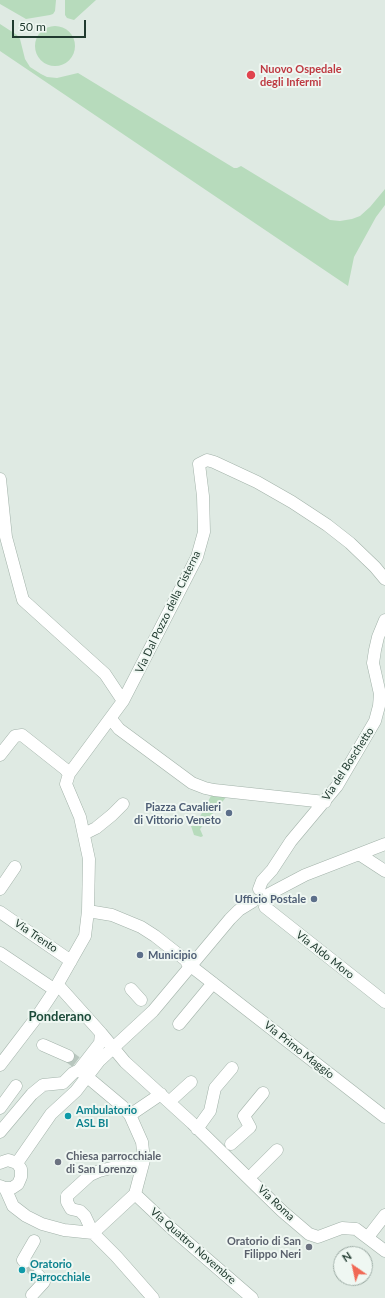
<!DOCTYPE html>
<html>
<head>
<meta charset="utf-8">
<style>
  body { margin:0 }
  #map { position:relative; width:385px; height:1298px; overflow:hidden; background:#dfeae3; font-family:Lato,sans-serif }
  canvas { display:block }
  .north { position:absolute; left:333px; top:1246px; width:40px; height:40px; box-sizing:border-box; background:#eff7f2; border:1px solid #9caba4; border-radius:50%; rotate:326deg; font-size:11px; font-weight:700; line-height:16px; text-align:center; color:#203a2f }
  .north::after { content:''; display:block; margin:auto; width:14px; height:18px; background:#f16855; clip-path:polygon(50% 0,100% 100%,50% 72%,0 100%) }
  .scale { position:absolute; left:12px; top:20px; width:74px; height:18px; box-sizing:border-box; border:2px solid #203a2f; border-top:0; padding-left:5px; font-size:12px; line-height:14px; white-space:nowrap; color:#203a2f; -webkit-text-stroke:3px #eff7f2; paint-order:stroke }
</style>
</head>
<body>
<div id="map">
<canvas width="385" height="1298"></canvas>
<div class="north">N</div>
<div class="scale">50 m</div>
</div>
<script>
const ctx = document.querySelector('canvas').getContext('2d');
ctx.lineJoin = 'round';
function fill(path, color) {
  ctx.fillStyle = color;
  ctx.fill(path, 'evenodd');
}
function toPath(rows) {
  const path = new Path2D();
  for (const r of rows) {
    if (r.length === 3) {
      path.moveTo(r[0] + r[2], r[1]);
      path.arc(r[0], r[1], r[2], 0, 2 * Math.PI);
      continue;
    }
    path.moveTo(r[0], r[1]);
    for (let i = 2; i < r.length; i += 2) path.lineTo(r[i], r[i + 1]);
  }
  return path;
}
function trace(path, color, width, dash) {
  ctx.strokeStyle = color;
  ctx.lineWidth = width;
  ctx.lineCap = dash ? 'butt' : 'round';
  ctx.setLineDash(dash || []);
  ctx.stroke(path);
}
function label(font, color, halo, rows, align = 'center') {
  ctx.font = font + ' Lato,sans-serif';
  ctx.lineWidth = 4;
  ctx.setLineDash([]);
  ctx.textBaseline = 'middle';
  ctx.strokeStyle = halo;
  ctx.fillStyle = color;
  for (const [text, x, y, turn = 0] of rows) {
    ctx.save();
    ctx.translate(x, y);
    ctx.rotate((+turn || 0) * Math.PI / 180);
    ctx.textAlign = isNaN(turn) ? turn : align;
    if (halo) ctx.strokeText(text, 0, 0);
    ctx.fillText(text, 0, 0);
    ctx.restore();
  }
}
fill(toPath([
  [0,0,56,0,55,11,53,14,50,15,26,19,0,4],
  [65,0,96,0,74,20,67,18,65,15],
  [0,24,17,35,20,39,25,59,30,67,41,74,47,77,57,78,78,73,234,168,237,168,241,166,330,220,340,221,352,219,360,216,370,207,385,189,385,205,376,217,354,257,348,286,0,51],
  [55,46,20],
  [212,794,227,796,200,829,203,836,201,837,194,835,191,826,195,826]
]), '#b7dbbc');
trace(toPath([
  [68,1056,76,1062],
  [25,1262,38,1275]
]), '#b9c7bf', 12, [12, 6]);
const minor = toPath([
  [0,479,6,537,23,600,105,674,123,701],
  [111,719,119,729,192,783,205,788,214,790,325,802],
  [0,755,15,736,22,735,65,769,69,774],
  [84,834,96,828,112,815,123,804],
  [359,854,385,871],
  [0,889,15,867],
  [259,889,262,881,272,870,291,841,337,786,375,721,379,706,380,694,373,663,375,650,378,637,385,620],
  [269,894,305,875,385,844],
  [265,907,385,1002],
  [88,911,112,915,141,927,155,936,192,965],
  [0,912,71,961],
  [0,953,55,990],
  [187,963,385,1117],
  [58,985,101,1033,125,1062,192,1123,282,1211,309,1234,318,1237,342,1228,356,1229,385,1251],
  [131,989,141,1000],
  [179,1024,213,983],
  [43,1045,68,1056],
  [0,1065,36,1018,52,994,85,936,88,911,89,859,80,817,66,784,69,774,123,701,197,557,204,532,203,496,199,464,207,460,214,462,257,482,292,502,327,525,350,543,375,567,385,579],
  [79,1070,100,1043,101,1033],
  [169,1102,191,1082],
  [0,1108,16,1086],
  [130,1115,161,1094],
  [197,1129,210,1111,215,1088,232,1068],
  [0,1132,32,1094,43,1085,63,1083,73,1073,79,1070,122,1106,130,1115,142,1142,144,1160,135,1194,93,1233],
  [231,1144,250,1127,244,1116,263,1093],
  [144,1160,99,1171,90,1175,67,1196,67,1202,71,1209,80,1211,85,1216,93,1233,116,1256,153,1298],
  [0,1163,8,1160,17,1163,21,1169,21,1177,18,1184,12,1188,5,1188,0,1186],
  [17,1163,51,1114,76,1091,99,1061,153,1011,230,919,239,910,252,902],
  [254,1173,277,1150],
  [5,1188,13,1206,26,1216,42,1224,64,1230,93,1233],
  [135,1194,171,1228,252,1298],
  [368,1237,385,1215],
  [25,1262,23,1260,34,1241],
  [32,1295,44,1282,38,1275]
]);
trace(minor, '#a2b2a9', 13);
trace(minor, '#fff', 12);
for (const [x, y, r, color] of [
  [251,75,5,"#e0444e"],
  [229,813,4,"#5c6f8a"],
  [314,899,4,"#5c6f8a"],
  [140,955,4,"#5c6f8a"],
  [68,1116,4,"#0f9aa8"],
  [58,1162,4,"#6b7280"],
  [309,1247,4,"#6b7280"],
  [22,1270,4,"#0f9aa8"]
]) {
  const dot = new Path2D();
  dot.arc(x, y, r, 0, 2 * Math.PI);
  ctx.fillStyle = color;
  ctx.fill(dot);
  trace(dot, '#eff7f2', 1.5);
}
label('bold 11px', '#be3a42', '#eff7f2', [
  ["Nuovo Ospedale",260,69],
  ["degli Infermi",260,82]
], 'left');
label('11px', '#203a2f', '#eff7f2', [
  ["Via Dal Pozzo della Cisterna",168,612,-64],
  ["Via del Boschetto",348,764,-57],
  ["Via Trento",36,936,34],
  ["Via Aldo Moro",325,955,38],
  ["Via Primo Maggio",299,1050,38],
  ["Via Roma",276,1203,43],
  ["Via Quattro Novembre",193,1246,41]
]);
label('bold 11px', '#4e5e75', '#eff7f2', [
  ["Piazza Cavalieri",221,807],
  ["di Vittorio Veneto",221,820],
  ["Ufficio Postale",306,899],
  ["Municipio",148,955,"left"]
], 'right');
label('bold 11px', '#0d838f', '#eff7f2', [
  ["Ambulatorio",76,1110],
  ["ASL BI",76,1123],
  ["Oratorio",30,1264],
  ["Parrocchiale",30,1277]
], 'left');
label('bold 11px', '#5b616d', '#eff7f2', [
  ["Chiesa parrocchiale",66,1156],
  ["di San Lorenzo",66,1169],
  ["Oratorio di San",301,1241,"right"],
  ["Filippo Neri",301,1254,"right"]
], 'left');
label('bold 13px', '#1c4b3a', '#eff7f2', [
  ["Ponderano",60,1017]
]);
</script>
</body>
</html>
